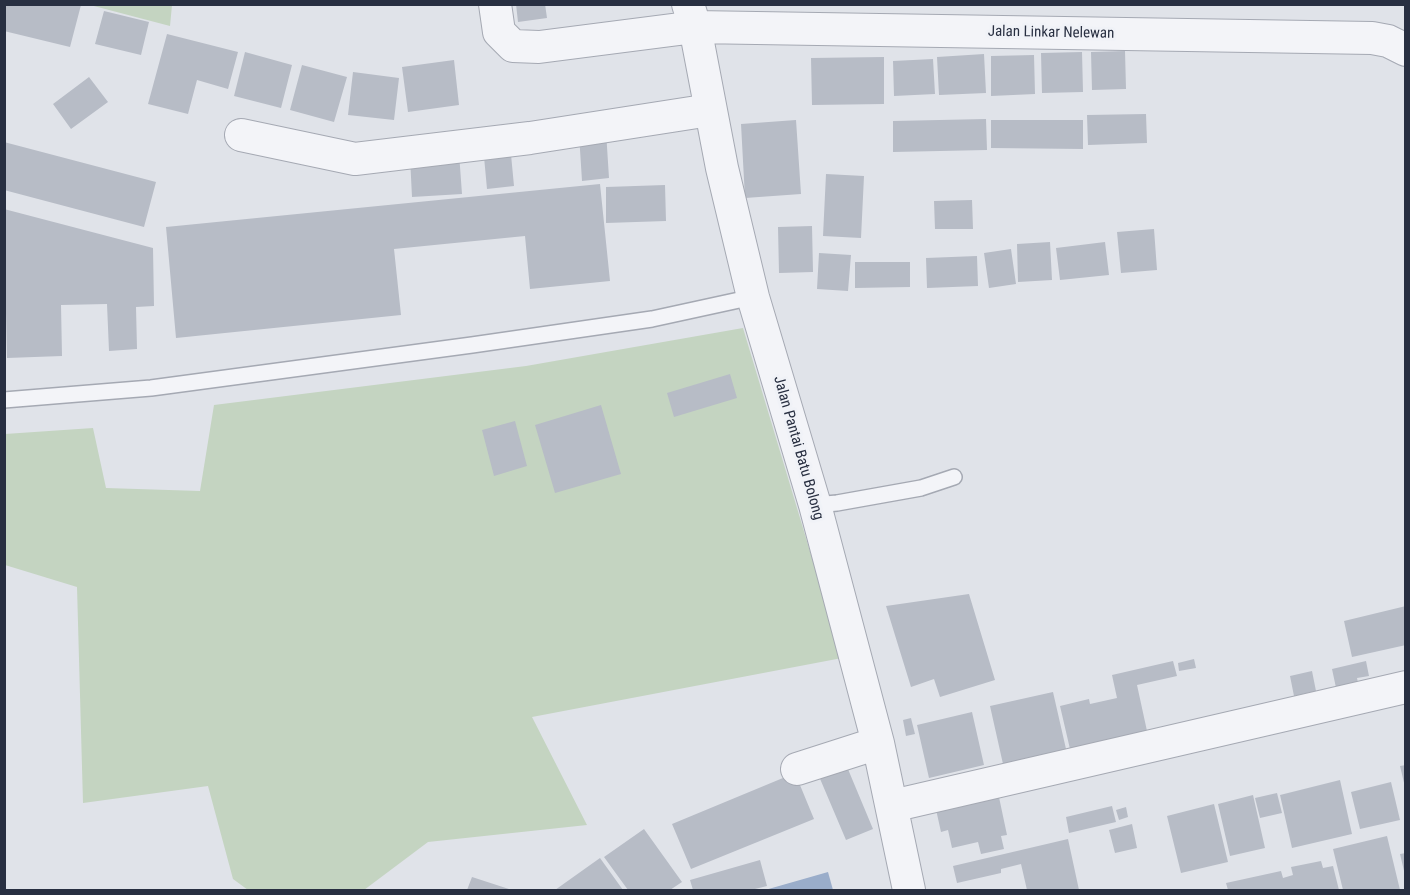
<!DOCTYPE html>
<html>
<head>
<meta charset="utf-8">
<style>
  body { margin:0 }
  #map { position:relative; width:1410px; height:895px; overflow:hidden; background:#e0e3e9; font-family:"Roboto Condensed",sans-serif }
  canvas { display:block }
  .frame { position:absolute; inset:0; border:6px solid #282f41; pointer-events:none }
</style>
</head>
<body>
<div id="map">
<canvas width="1410" height="895"></canvas>
<div class="frame"></div>
</div>
<script>
const ctx = document.querySelector('canvas').getContext('2d');
ctx.lineJoin = 'round';
function fill(path, color) {
  ctx.fillStyle = color;
  ctx.fill(path, 'evenodd');
}
function toPath(rows) {
  const path = new Path2D();
  for (const r of rows) {
    path.moveTo(r[0], r[1]);
    for (let i = 2; i < r.length; i += 2) path.lineTo(r[i], r[i + 1]);
  }
  return path;
}
function trace(path, color, width, dash) {
  ctx.strokeStyle = color;
  ctx.lineWidth = width;
  ctx.lineCap = dash ? 'butt' : 'round';
  ctx.setLineDash(dash || []);
  ctx.stroke(path);
}
function label(font, color, halo, rows, align = 'center') {
  ctx.font = font + ' "Roboto Condensed",sans-serif';
  ctx.lineWidth = 6;
  ctx.setLineDash([]);
  ctx.textBaseline = 'middle';
  ctx.strokeStyle = halo;
  ctx.fillStyle = color;
  for (const [text, x, y, turn = 0] of rows) {
    ctx.save();
    ctx.translate(x, y);
    ctx.rotate((+turn || 0) * Math.PI / 180);
    ctx.textAlign = isNaN(turn) ? turn : align;
    if (halo) ctx.strokeText(text, 0, 0);
    ctx.fillText(text, 0, 0);
    ctx.restore();
  }
}
fill(toPath([
  [90,5,172,5,170,26],
  [743,328,842,658,532,717,587,825,428,842,364,890,248,890,233,879,208,786,83,803,77,587,5,565,5,434,93,428,106,488,200,491,214,405,526,366]
]), '#c4d4c1');
fill(toPath([
  [828,872,833,890,765,890]
]), '#9aadca');
fill(toPath([
  [4,4,81,5,70,47,4,31],
  [516,4,545,4,547,18,518,22],
  [104,11,149,22,141,55,95,44],
  [167,34,238,52,228,89,197,80,188,114,148,104],
  [1125,51,1126,89,1092,90,1091,52],
  [245,52,292,65,281,108,234,96],
  [1082,52,1083,92,1042,93,1041,53],
  [984,54,986,93,939,95,937,57],
  [1034,55,1035,94,991,96,991,56],
  [884,57,884,104,812,105,811,58],
  [933,59,935,94,894,96,893,61],
  [454,60,459,105,408,112,402,67],
  [302,65,347,77,334,122,290,110],
  [353,72,399,78,394,120,348,115],
  [89,77,108,102,71,129,53,104],
  [1146,114,1147,143,1088,145,1087,115],
  [986,119,987,150,893,152,893,121],
  [796,120,801,194,745,198,741,124],
  [991,120,1083,120,1083,149,991,148],
  [606,131,609,178,582,181,579,134],
  [4,142,156,182,144,227,4,190],
  [510,144,514,186,487,189,483,146],
  [459,153,462,194,412,197,410,157],
  [826,174,864,176,861,238,823,236],
  [600,184,610,281,530,289,525,236,394,249,401,315,176,338,166,227],
  [665,185,666,221,606,223,606,187],
  [972,200,973,229,935,229,934,201],
  [4,209,153,248,154,306,136,307,137,349,109,351,107,304,61,305,62,356,7,358,6,313,4,313],
  [812,226,813,272,779,273,778,227],
  [1154,229,1157,270,1121,273,1117,232],
  [1050,242,1052,280,1018,282,1017,244],
  [1105,242,1109,275,1060,280,1056,248],
  [1011,249,1016,284,989,288,984,253],
  [819,253,851,255,848,291,817,289],
  [977,256,978,286,927,288,926,258],
  [855,262,910,262,910,287,855,288],
  [730,374,737,398,674,417,667,393],
  [601,405,621,474,555,493,535,425],
  [515,421,527,466,494,476,482,430],
  [969,594,995,680,940,697,934,679,911,687,886,606],
  [1406,606,1406,645,1352,657,1344,621],
  [1194,659,1196,668,1179,671,1178,663],
  [1173,661,1177,676,1137,685,1147,731,1070,749,1060,706,1089,699,1090,704,1117,698,1112,675],
  [1366,661,1369,676,1357,678,1360,692,1338,697,1332,669],
  [1312,671,1316,691,1294,696,1290,676],
  [1053,692,1066,749,1003,764,990,706],
  [972,712,984,765,929,778,917,725],
  [911,718,915,734,906,736,903,720],
  [845,762,873,829,846,840,818,774],
  [1406,765,1406,787,1405,787,1400,766],
  [795,773,814,819,691,869,672,824],
  [1340,780,1352,834,1292,848,1280,795],
  [1391,782,1400,820,1360,829,1351,792],
  [996,783,1007,835,1001,836,1004,849,981,854,978,842,952,848,948,830,941,832,935,805],
  [1277,793,1282,813,1260,818,1255,798],
  [1253,795,1265,848,1230,856,1218,804],
  [1214,804,1228,862,1181,873,1167,816],
  [1112,806,1116,822,1069,833,1066,817],
  [1126,807,1128,817,1119,820,1116,810],
  [1132,824,1137,848,1115,853,1109,830],
  [644,829,682,882,670,890,628,890,604,857],
  [1387,836,1400,890,1343,890,1333,849],
  [1068,839,1079,890,1027,890,1021,864,1001,869,1001,873,957,883,953,866],
  [1406,853,1406,875,1405,875,1400,854],
  [600,858,623,890,555,890],
  [760,860,767,886,751,890,693,890,690,880],
  [1321,861,1323,868,1333,866,1339,890,1228,890,1226,883,1281,871,1283,878,1293,875,1291,867],
  [472,877,512,890,467,890]
]), '#b7bcc6');
const lane = toPath([
  [4,400,151,388,472,345,652,319,753,297],
  [815,505,837,503,921,488,954,477]
]);
const street = toPath([
  [495,4,499,32,513,46,539,47,695,27,1372,38,1388,41,1406,50],
  [688,4,695,27,722,168,753,297,815,505,878,743,909,890],
  [241,135,355,159,530,138,710,110],
  [797,769,878,743],
  [892,806,1406,687]
]);
trace(lane, '#a5a9b3', 18);
trace(street, '#a5a9b3', 34);
trace(lane, '#f3f4f8', 15);
trace(street, '#f3f4f8', 32);
label('15px', '#282f41', '#f0f2f7', [
  ["Jalan Linkar Nelewan",1051,33,1],
  ["Jalan Pantai Batu Bolong",798,448,74]
]);
</script>
</body>
</html>
